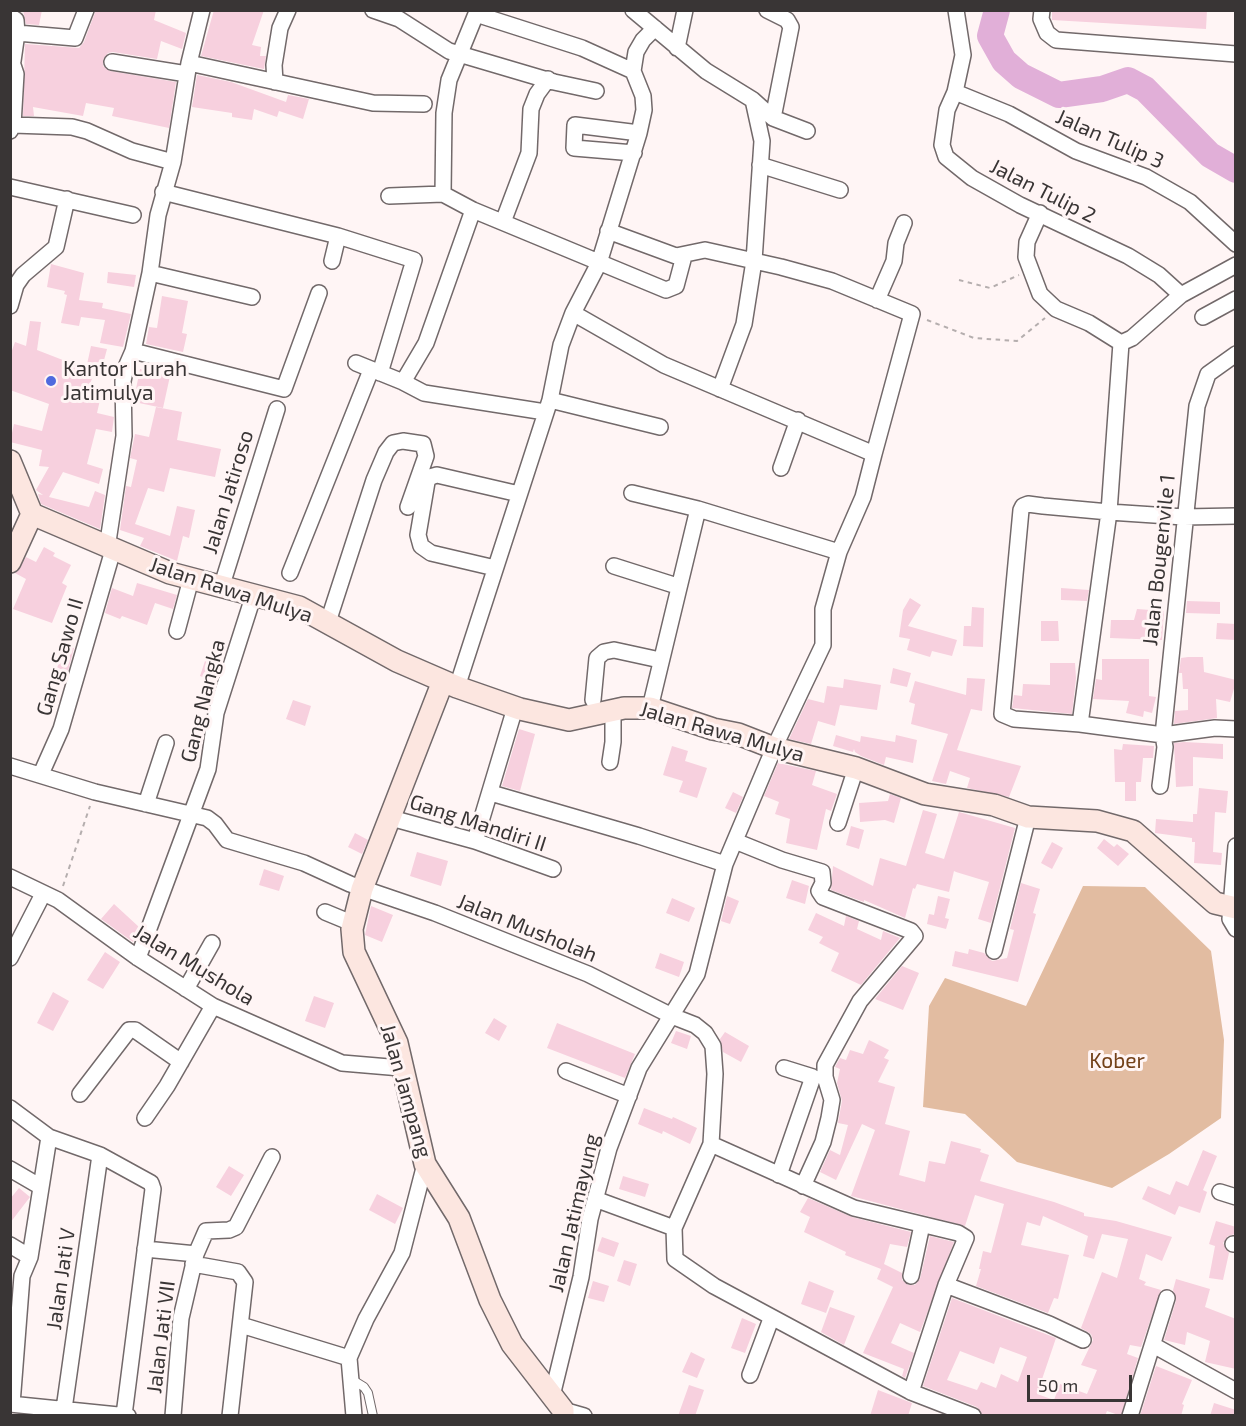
<!DOCTYPE html>
<html>
<head>
<meta charset="utf-8">
<style>
  body { margin:0 }
  #map { position:relative; width:1246px; height:1426px; overflow:hidden; background:#fff5f5; font-family:"Exo 2",sans-serif }
  canvas { display:block }
  .frame { position:absolute; inset:0; border:12px solid #393535; pointer-events:none }
  .scale { position:absolute; left:1027px; top:1375px; width:105px; height:27px; box-sizing:border-box; border:3px solid #393535; border-top:0; padding-left:8px; font-size:18px; line-height:21px; white-space:nowrap; color:#393535; -webkit-text-stroke:4px #fff5f5; paint-order:stroke }
</style>
</head>
<body>
<div id="map">
<canvas width="1246" height="1426"></canvas>
<div class="frame"></div>
<div class="scale">50 m</div>
</div>
<script>
const ctx = document.querySelector('canvas').getContext('2d');
ctx.lineJoin = 'round';
function fill(path, color) {
  ctx.fillStyle = color;
  ctx.fill(path, 'evenodd');
}
function toPath(rows) {
  const path = new Path2D();
  for (const r of rows) {
    path.moveTo(r[0], r[1]);
    for (let i = 2; i < r.length; i += 2) path.lineTo(r[i], r[i + 1]);
  }
  return path;
}
function trace(path, color, width, dash) {
  ctx.strokeStyle = color;
  ctx.lineWidth = width;
  ctx.lineCap = dash ? 'butt' : 'round';
  ctx.setLineDash(dash || []);
  ctx.stroke(path);
}
function label(font, color, halo, rows, align = 'center') {
  ctx.font = font + ' "Exo 2",sans-serif';
  ctx.lineWidth = 6;
  ctx.setLineDash([]);
  ctx.textBaseline = 'middle';
  ctx.strokeStyle = halo;
  ctx.fillStyle = color;
  for (const [text, x, y, turn = 0] of rows) {
    ctx.save();
    ctx.translate(x, y);
    ctx.rotate((+turn || 0) * Math.PI / 180);
    ctx.textAlign = isNaN(turn) ? turn : align;
    if (halo) ctx.strokeText(text, 0, 0);
    ctx.fillText(text, 0, 0);
    ctx.restore();
  }
}
fill(toPath([
  [1083,886,1145,887,1211,951,1224,1040,1221,1118,1169,1154,1112,1188,1017,1162,965,1114,923,1107,929,1006,945,978,1026,1006]
]), '#e2bca1');
trace(toPath([
  [997,10,990,36,1004,61,1021,76,1059,95,1102,89,1128,80,1145,89,1210,155,1236,170]
]), '#e1afd8', 26);
fill(toPath([
  [23,10,42,10,39,25,26,24],
  [96,10,156,10,154,20,186,33,182,49,161,41,157,59,113,52,108,53,103,60,103,66,110,71,176,82,169,128,112,116,114,108,86,103,83,116,33,107,34,116,23,116,25,44,79,48,84,42],
  [214,10,264,10,252,45,261,47,260,56,266,56,264,69,201,56],
  [1052,10,1207,10,1206,29,1052,20],
  [197,75,231,82,286,102,288,95,309,99,303,119,279,111,277,117,254,109,252,120,232,117,232,113,192,107],
  [51,264,84,273,79,300,103,303,102,308,131,314,123,347,100,343,105,320,81,317,79,326,61,323,67,295,64,294,65,291,47,287],
  [108,272,136,275,134,287,107,283],
  [162,296,188,301,182,333,187,334,183,352,146,344,149,327,157,328],
  [30,321,41,322,37,350,86,369,91,346,107,349,103,364,99,363,88,388,102,391,97,413,114,417,112,432,96,429,87,464,103,469,99,484,63,472,49,497,89,507,95,491,105,495,100,529,41,504,38,494,43,495,36,490,49,467,39,466,42,450,10,442,14,424,42,431,49,404,10,390,10,356,15,342,26,346],
  [140,369,170,376,163,408,139,403,141,395,135,394],
  [156,407,182,412,177,440,221,449,215,477,170,468,164,492,148,488,135,524,170,536,177,506,195,510,189,538,183,536,177,561,140,546,144,538,120,530,126,486,131,487,137,460,130,458,135,434,149,437],
  [44,547,55,553,53,556,71,565,62,583,67,586,52,623,13,609,26,579,15,573,26,557,36,562],
  [137,583,177,595,173,609,155,603,147,625,122,616,120,619,105,613,112,588,133,596],
  [1061,588,1089,590,1087,601,1061,600],
  [910,598,921,605,908,626,957,640,952,656,932,651,930,657,907,650,910,639,899,637,903,610],
  [1187,601,1220,602,1220,614,1186,613],
  [972,607,984,608,983,647,963,646,964,626,971,626],
  [1137,609,1164,611,1162,640,1110,638,1111,620,1134,620],
  [1041,621,1058,621,1059,641,1041,641],
  [1217,623,1236,624,1236,640,1216,639],
  [65,645,74,648,68,671,57,668],
  [1188,657,1203,657,1204,672,1236,680,1236,682,1230,702,1216,699,1217,718,1174,724,1175,711,1188,710,1188,689,1183,689,1182,673,1179,673,1181,658],
  [1102,659,1149,659,1149,696,1156,697,1152,713,1144,711,1143,717,1126,713,1129,701,1093,699,1096,679,1102,680],
  [205,661,221,666,216,682,200,676],
  [1050,663,1075,663,1076,678,1072,714,1012,708,1014,695,1022,696,1023,684,1050,685],
  [893,668,911,673,907,687,890,683],
  [967,678,985,679,982,711,971,709,957,750,1021,766,1009,797,967,788,970,778,950,771,946,784,932,781,948,734,911,724,915,704,909,702,915,681,966,695],
  [844,679,881,685,877,710,840,705,835,726,818,721,811,744,789,739,808,699,824,703,827,686,843,688],
  [293,700,311,706,305,726,286,719],
  [519,729,535,734,520,791,502,786],
  [836,735,860,742,861,736,895,742,896,735,917,740,913,763,886,757,884,765,861,756,855,752,854,749,853,752,833,746],
  [1184,742,1223,744,1223,759,1193,757,1193,786,1176,787,1174,743],
  [1123,744,1154,746,1153,758,1143,758,1141,782,1136,782,1136,801,1125,801,1125,782,1115,782,1114,749,1122,750],
  [672,746,688,751,685,761,707,768,697,798,679,792,683,781,663,775],
  [778,763,816,771,812,785,837,794,831,811,826,809,817,850,786,843,790,819,775,814,779,802,764,796],
  [1199,788,1228,791,1226,813,1215,812,1213,852,1222,853,1221,865,1194,863,1195,842,1192,842,1192,838,1155,833,1156,819,1193,822,1193,814,1197,814],
  [733,792,743,797,736,813,725,808],
  [890,794,901,798,894,823,885,820,860,822,859,803,888,801],
  [923,810,937,814,925,853,944,859,959,812,1015,828,991,923,978,919,989,882,956,872,954,871,949,892,917,884,915,889,913,888,905,918,864,900,864,902,831,890,833,866,873,886,880,858,906,866],
  [851,826,864,830,859,849,846,845],
  [355,833,368,840,362,854,348,847],
  [1104,839,1114,847,1117,844,1129,854,1118,866,1097,848],
  [1052,842,1063,848,1052,869,1041,863],
  [417,852,448,861,441,886,410,876],
  [264,869,284,876,279,891,259,885],
  [792,880,809,886,805,904,786,898],
  [1021,883,1040,889,1033,913,1036,914,1018,982,952,966,955,951,968,954,969,949,984,953,992,961,1007,958,1014,930,1010,929],
  [727,896,739,901,730,924,721,921],
  [938,896,950,899,945,918,949,919,946,929,927,924,929,914,934,915],
  [672,898,695,908,689,922,666,913],
  [114,904,139,927,133,942,101,919],
  [371,906,393,915,382,942,365,935],
  [816,913,844,926,846,916,859,921,857,929,881,940,883,931,900,938,861,985,831,971,839,953,819,943,823,937,808,930],
  [105,952,120,962,103,989,87,980],
  [660,953,684,962,679,977,655,968],
  [902,966,919,973,903,1010,875,999],
  [53,992,69,1001,53,1031,37,1023],
  [314,996,334,1003,325,1028,305,1021],
  [494,1018,507,1026,499,1041,485,1033],
  [557,1023,635,1054,625,1078,547,1048],
  [676,1031,691,1036,687,1049,671,1043],
  [725,1032,749,1046,741,1062,723,1052,720,1039],
  [869,1040,889,1050,884,1058,889,1060,878,1082,895,1087,885,1124,910,1131,899,1175,925,1182,929,1161,945,1164,951,1141,981,1149,980,1152,989,1155,980,1181,1054,1202,1084,1213,1084,1216,1116,1221,1172,1237,1162,1261,1146,1254,1139,1279,1146,1282,1144,1285,1161,1290,1141,1347,1130,1345,1127,1354,1138,1358,1121,1416,1107,1411,1105,1416,983,1416,977,1407,923,1386,952,1298,1056,1338,1037,1394,1054,1400,1060,1384,1087,1394,1097,1370,1081,1365,1093,1340,1091,1334,1081,1328,1102,1272,1117,1278,1128,1239,1102,1234,1094,1259,1083,1256,1088,1236,1043,1216,1040,1226,1027,1222,1021,1245,1069,1255,1058,1299,1054,1298,1048,1313,976,1286,981,1269,979,1269,983,1251,991,1253,1004,1204,975,1195,965,1226,851,1196,875,1130,862,1124,836,1180,820,1172,830,1150,840,1155,848,1125,838,1123,842,1101,837,1083,840,1069,835,1067,840,1058,846,1060,850,1050,863,1054],
  [1000,1347,1027,1357,1018,1382,1001,1374,996,1388,981,1382,977,1390,947,1380,960,1351,994,1364],
  [644,1108,672,1119,673,1117,697,1128,690,1144,663,1131,662,1134,638,1124],
  [1203,1150,1217,1156,1203,1190,1207,1192,1200,1213,1179,1206,1175,1215,1142,1199,1148,1186,1170,1195,1176,1181,1188,1186],
  [229,1166,244,1175,231,1196,216,1187],
  [623,1176,649,1184,645,1197,619,1189],
  [19,1188,30,1197,10,1223,10,1199],
  [377,1194,403,1208,395,1224,369,1210],
  [808,1198,852,1217,911,1232,907,1247,890,1244,884,1264,902,1273,902,1280,908,1285,915,1285,920,1279,930,1236,954,1242,920,1332,900,1323,891,1343,914,1353,905,1378,902,1376,904,1369,863,1353,893,1287,877,1279,881,1269,845,1255,846,1252,804,1232,810,1217,800,1212],
  [1216,1221,1236,1227,1235,1234,1228,1236,1223,1243,1229,1253,1223,1280,1209,1278,1215,1246,1209,1244],
  [602,1237,619,1243,614,1257,597,1251],
  [624,1260,637,1264,630,1286,617,1281],
  [1176,1279,1210,1289,1205,1307,1236,1319,1236,1369,1205,1362,1210,1341,1187,1332,1185,1345,1164,1340,1176,1301,1173,1290],
  [593,1281,609,1286,604,1302,588,1298],
  [809,1281,834,1291,826,1313,801,1304],
  [830,1307,855,1316,844,1345,821,1332],
  [742,1318,756,1324,745,1353,731,1348],
  [691,1352,705,1359,697,1378,682,1372],
  [1156,1366,1192,1380,1182,1404,1184,1405,1181,1416,1140,1416],
  [689,1385,704,1390,695,1416,678,1416],
  [878,1390,912,1403,908,1416,870,1416],
  [1214,1403,1236,1410,1236,1416,1210,1416]
]), '#f7d0de');
const lane = toPath([
  [351,1379,364,1387,368,1393,373,1416]
]);
const street = toPath([
  [373,10,399,19,449,51,554,82,596,91],
  [633,10,706,71,753,100,773,118,807,131],
  [767,10,787,20,791,27,773,118],
  [956,10,963,55,955,92,947,110,942,145,946,157,972,178,1020,205,1128,256,1159,275,1181,295],
  [1042,10,1041,19,1047,33,1056,40,1236,54],
  [10,16,16,20,17,33,13,61],
  [17,33,75,38,86,10],
  [677,48,685,10],
  [10,56,16,74,13,125],
  [112,62,187,74],
  [189,63,373,103,424,104],
  [275,82,274,65,280,28,288,10],
  [955,92,1009,114,1076,151,1146,177,1190,202,1236,244],
  [10,131,13,125,72,127,87,131,132,151,173,162],
  [634,153,574,148,575,125,639,133],
  [760,165,840,190],
  [10,187,133,215],
  [163,192,338,236,414,260,380,373],
  [443,194,444,113,449,80,476,14,582,48,633,71],
  [389,196,443,194,473,210,666,290,676,286,684,256],
  [1040,213,1027,242,1026,257,1040,294,1056,309,1089,323,1121,343],
  [503,222,529,153,531,109,537,94,548,79],
  [608,231,676,256,705,250,781,267,832,281,912,314,874,454],
  [332,261,338,236],
  [150,273,252,297],
  [877,300,894,261,896,243,904,223],
  [10,306,16,285,23,275,56,247,67,199],
  [573,313,599,263,639,133,644,110,643,96,633,71,636,52,643,40,655,28],
  [1203,317,1236,299],
  [1121,343,1109,512,1080,724,1014,719,1002,714,1021,510,1023,506,1028,504,1043,506,1109,512,1184,517,1236,516],
  [1121,343,1132,338,1181,295,1236,265],
  [133,351,284,389,319,293],
  [356,363,403,382,426,343,473,210],
  [403,382,424,393,545,412],
  [720,389,744,324,754,261,762,141,753,100],
  [550,400,561,345,573,313,664,365,874,454,863,497,839,552,823,609,823,645,774,748,725,864,697,974,639,1068,609,1148,590,1219,581,1277,552,1396],
  [781,468,798,420],
  [632,493,698,509,839,552],
  [107,548,124,436,123,381,126,367,133,351,150,273,158,215,173,162,189,63,202,10],
  [614,566,677,586],
  [495,568,431,553,421,546,418,535,427,482,430,477,437,475,519,494],
  [290,573,371,370],
  [221,588,277,409],
  [328,622,374,480,386,452,393,443,403,441,423,444,426,456,408,507],
  [177,631,191,579],
  [457,687,550,400,660,427],
  [593,700,597,658,604,652,614,650,660,660],
  [650,708,698,509],
  [1080,724,1163,735,1215,728,1236,729],
  [610,762,613,742,613,710],
  [10,766,95,792,207,818,215,824,227,840,304,863,350,884,435,913,588,974,672,1016,695,1025,705,1033,713,1046,715,1074,711,1144,854,1208,958,1233,966,1238,946,1285,911,1392],
  [41,774,61,729,113,550],
  [1160,786,1165,747,1163,735,1197,406,1208,374,1236,354],
  [491,793,639,836,725,864],
  [146,804,166,743],
  [391,818,475,841,553,869],
  [838,823,856,768],
  [475,841,515,708],
  [735,841,782,860,822,872,823,883,819,891,823,897,911,931,915,936,860,1001,825,1065,825,1077,832,1100,829,1118,823,1142,803,1186],
  [1236,846,1230,919,1236,929],
  [10,877,58,900,138,958,213,1006,342,1063,401,1068],
  [325,912,354,924],
  [994,951,1028,817],
  [10,958,43,894],
  [138,958,208,769,216,713,254,594],
  [186,989,212,943],
  [566,1071,629,1096],
  [80,1094,129,1030,135,1030,181,1062],
  [10,1108,49,1137,100,1155,151,1183,153,1189,124,1415],
  [145,1118,167,1086,213,1006],
  [10,1169,41,1187],
  [779,1175,813,1077,784,1068],
  [1220,1192,1236,1197],
  [595,1199,674,1228,675,1259,714,1286,911,1392,973,1416],
  [674,1228,711,1144],
  [1233,1244,1236,1244],
  [10,1245,30,1257],
  [145,1249,196,1254,181,1318,173,1416],
  [196,1254,206,1231,229,1230,236,1227,272,1157],
  [193,1264,238,1272,245,1282,230,1416],
  [911,1276,922,1225],
  [946,1285,1049,1324,1083,1340],
  [241,1325,349,1358],
  [1153,1345,1236,1391],
  [750,1375,771,1319],
  [10,1404,128,1416],
  [12,1404,22,1276,30,1257,49,1137],
  [64,1409,100,1155],
  [563,1410,584,1416],
  [354,1416,349,1358,366,1319,402,1253,425,1164],
  [1130,1416,1167,1298]
]);
const secondary = toPath([
  [10,461,32,514],
  [32,514,170,573,299,607,397,661,457,687,520,709,569,720,624,708,650,708,713,729,738,734,774,748,856,768,925,794,994,805,1028,817,1097,821,1133,831,1215,903,1236,908],
  [10,562,32,514],
  [443,681,362,889,352,929,354,952,397,1043,425,1164,459,1218,490,1300,512,1344,563,1410,563,1416]
]);
trace(lane, '#72696a', 10);
trace(street, '#72696a', 18);
trace(secondary, '#72696a', 24);
trace(toPath([
  [959,280,990,288,1019,275],
  [927,320,974,338,1017,341,1045,318],
  [63,886,90,806]
]), '#b5aeae', 2, [4.5, 4.5]);
trace(lane, '#fff', 8);
trace(street, '#fff', 15);
trace(secondary, '#fce6e0', 21);
for (const [x, y, r, color] of [
  [51,381,6,"#4f6ade"]
]) {
  const dot = new Path2D();
  dot.arc(x, y, r, 0, 2 * Math.PI);
  ctx.fillStyle = color;
  ctx.fill(dot);
  trace(dot, '#fff5f5', 2);
}
label('21px', '#393535', '#fff5f5', [
  ["Jalan Tulip 3",1110,139,24],
  ["Jalan Tulip 2",1043,191,27],
  ["Jalan Jatiroso",228,492,-73],
  ["Jalan Bougenvile 1",1159,560,-84],
  ["Jalan Rawa Mulya",231,590,18],
  ["Gang Sawo II",60,657,-74],
  ["Gang Nangka",203,701,-76],
  ["Jalan Rawa Mulya",722,732,16],
  ["Gang Mandiri II",478,823,18],
  ["Jalan Musholah",527,928,22],
  ["Jalan Mushola",194,965,31],
  ["Jalan Jampang",406,1091,74],
  ["Jalan Jatimayung",574,1213,-77],
  ["Jalan Jati V",61,1279,-82],
  ["Jalan Jati VII",161,1337,-83]
]);
label('21px', '#393535', '#fff5f5', [
  ["Kantor Lurah",63,369],
  ["Jatimulya",63,393]
], 'left');
label('21px', '#734119', '#fff5f5', [
  ["Kober",1117,1061]
]);
</script>
</body>
</html>
